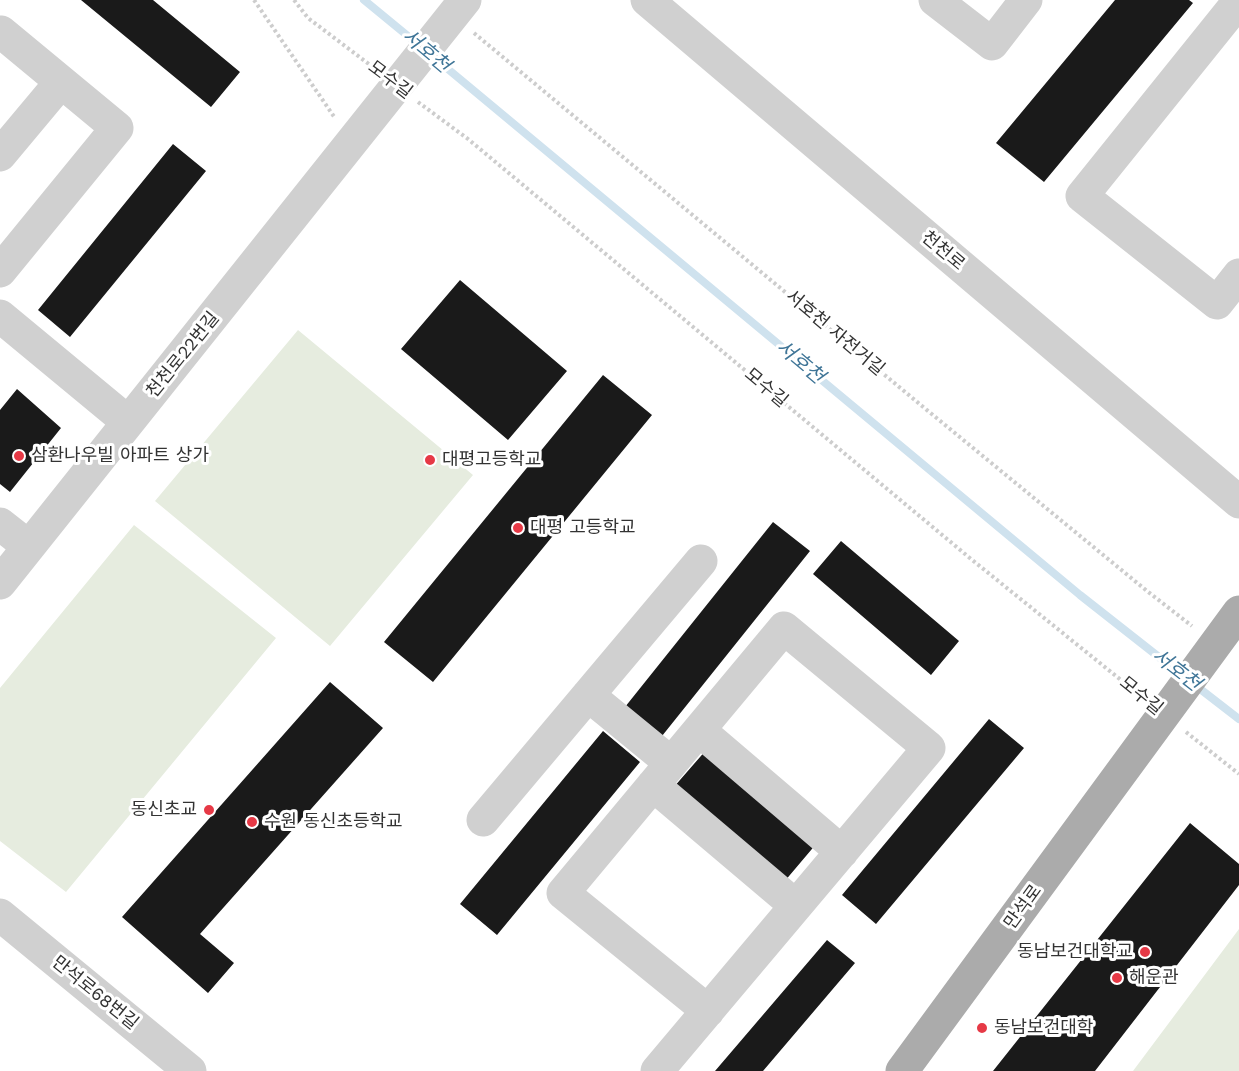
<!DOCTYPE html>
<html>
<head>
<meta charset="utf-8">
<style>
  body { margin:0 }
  canvas { display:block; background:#fff }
</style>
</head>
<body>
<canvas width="1239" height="1071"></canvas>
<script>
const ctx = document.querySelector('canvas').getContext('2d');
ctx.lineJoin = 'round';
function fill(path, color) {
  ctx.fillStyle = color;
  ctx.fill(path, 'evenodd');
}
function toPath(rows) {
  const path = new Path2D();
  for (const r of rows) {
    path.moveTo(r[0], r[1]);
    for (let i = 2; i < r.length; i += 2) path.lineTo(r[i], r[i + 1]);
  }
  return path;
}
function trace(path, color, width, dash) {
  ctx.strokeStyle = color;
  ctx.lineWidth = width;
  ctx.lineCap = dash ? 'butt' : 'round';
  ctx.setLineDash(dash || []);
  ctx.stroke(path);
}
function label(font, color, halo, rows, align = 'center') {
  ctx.font = font + ' "Work Sans","Noto Sans KR",sans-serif';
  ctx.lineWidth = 6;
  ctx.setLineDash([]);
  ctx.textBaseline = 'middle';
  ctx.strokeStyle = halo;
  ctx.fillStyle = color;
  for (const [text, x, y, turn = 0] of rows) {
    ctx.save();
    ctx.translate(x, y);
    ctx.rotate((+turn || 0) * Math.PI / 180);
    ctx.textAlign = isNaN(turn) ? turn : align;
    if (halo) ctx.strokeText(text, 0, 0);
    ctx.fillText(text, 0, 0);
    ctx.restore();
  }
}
fill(toPath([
  [298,330,473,475,330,646,155,501],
  [134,525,276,638,66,892,0,841,0,688],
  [1239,929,1239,1071,1133,1071]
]), '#e6ecdf');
trace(toPath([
  [364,0,420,46],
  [431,55,1080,595,1183,676],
  [1195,685,1239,719]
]), '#cfe2ee', 8);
fill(toPath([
  [81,0,153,0,240,72,211,107],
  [1115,0,1189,0,1193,3,1044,182,996,143],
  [173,144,206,171,70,337,38,310],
  [460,280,567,371,508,440,401,349],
  [603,375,652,415,433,682,384,642],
  [17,389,61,428,10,492,0,484,0,410],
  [773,522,810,551,662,736,625,707],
  [841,541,959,641,931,675,813,574],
  [330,682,383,728,200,934,234,963,208,993,122,917],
  [989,719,1024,748,876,924,842,895],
  [603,731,640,762,497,935,460,904],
  [707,749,817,843,784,882,673,788],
  [1190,823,1239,864,1239,885,1095,1071,993,1071],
  [827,940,855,963,763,1071,715,1071]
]), '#1a1a1a');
trace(toPath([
  [254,0,335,118],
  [294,0,308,18,374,68],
  [474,33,922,406,1147,591,1192,626],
  [418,102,468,139,971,559,1142,697],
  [1186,732,1239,774]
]), '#cdcdcd', 4, [3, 3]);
trace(toPath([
  [647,0,1239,502],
  [935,0,992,44,1026,0],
  [1239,1,1082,196,1217,303,1239,275],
  [0,34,1,32,117,128,0,271],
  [0,155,61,82],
  [0,316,128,422],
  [0,524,28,546],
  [0,583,465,0],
  [588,695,671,763],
  [699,730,842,852],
  [653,785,796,906],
  [483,820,701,561],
  [0,915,190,1071],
  [657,1071,929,748,784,628,563,893,708,1011]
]), '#d0d0d0', 33);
trace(toPath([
  [902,1071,1239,612]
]), '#ababab', 33);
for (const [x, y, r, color] of [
  [19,456,6,"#e63946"],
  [430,460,6,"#e63946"],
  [518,528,6,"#e63946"],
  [209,810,6,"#e63946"],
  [252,822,6,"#e63946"],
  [1145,952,6,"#e63946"],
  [1117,978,6,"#e63946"],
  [982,1028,6,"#e63946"]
]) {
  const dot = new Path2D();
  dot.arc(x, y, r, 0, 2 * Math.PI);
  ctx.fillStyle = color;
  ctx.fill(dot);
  trace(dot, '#fff', 2);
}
label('18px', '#333', '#fff', [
  ["모수길",390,80,37],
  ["천천로",943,251,40],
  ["서호천 자전거길",835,333,40],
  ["천천로22번길",183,355,-51],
  ["모수길",766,388,40],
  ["모수길",1141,696,39],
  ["만석로",1023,907,-54],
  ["만석로68번길",95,993,39]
]);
label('18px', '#333', '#fff', [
  ["삼환나우빌 아파트 상가",31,456],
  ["대평고등학교",442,460],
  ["대평 고등학교",530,528],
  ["동신초교",197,810,"right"],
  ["수원 동신초등학교",264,822],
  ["동남보건대학교",1133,952,"right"],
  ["해운관",1129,978],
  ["동남보건대학",994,1028]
], 'left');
label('italic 20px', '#3f7597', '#fff', [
  ["서호천",426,51,40],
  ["서호천",800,362,40],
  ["서호천",1176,670,38]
]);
</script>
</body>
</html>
